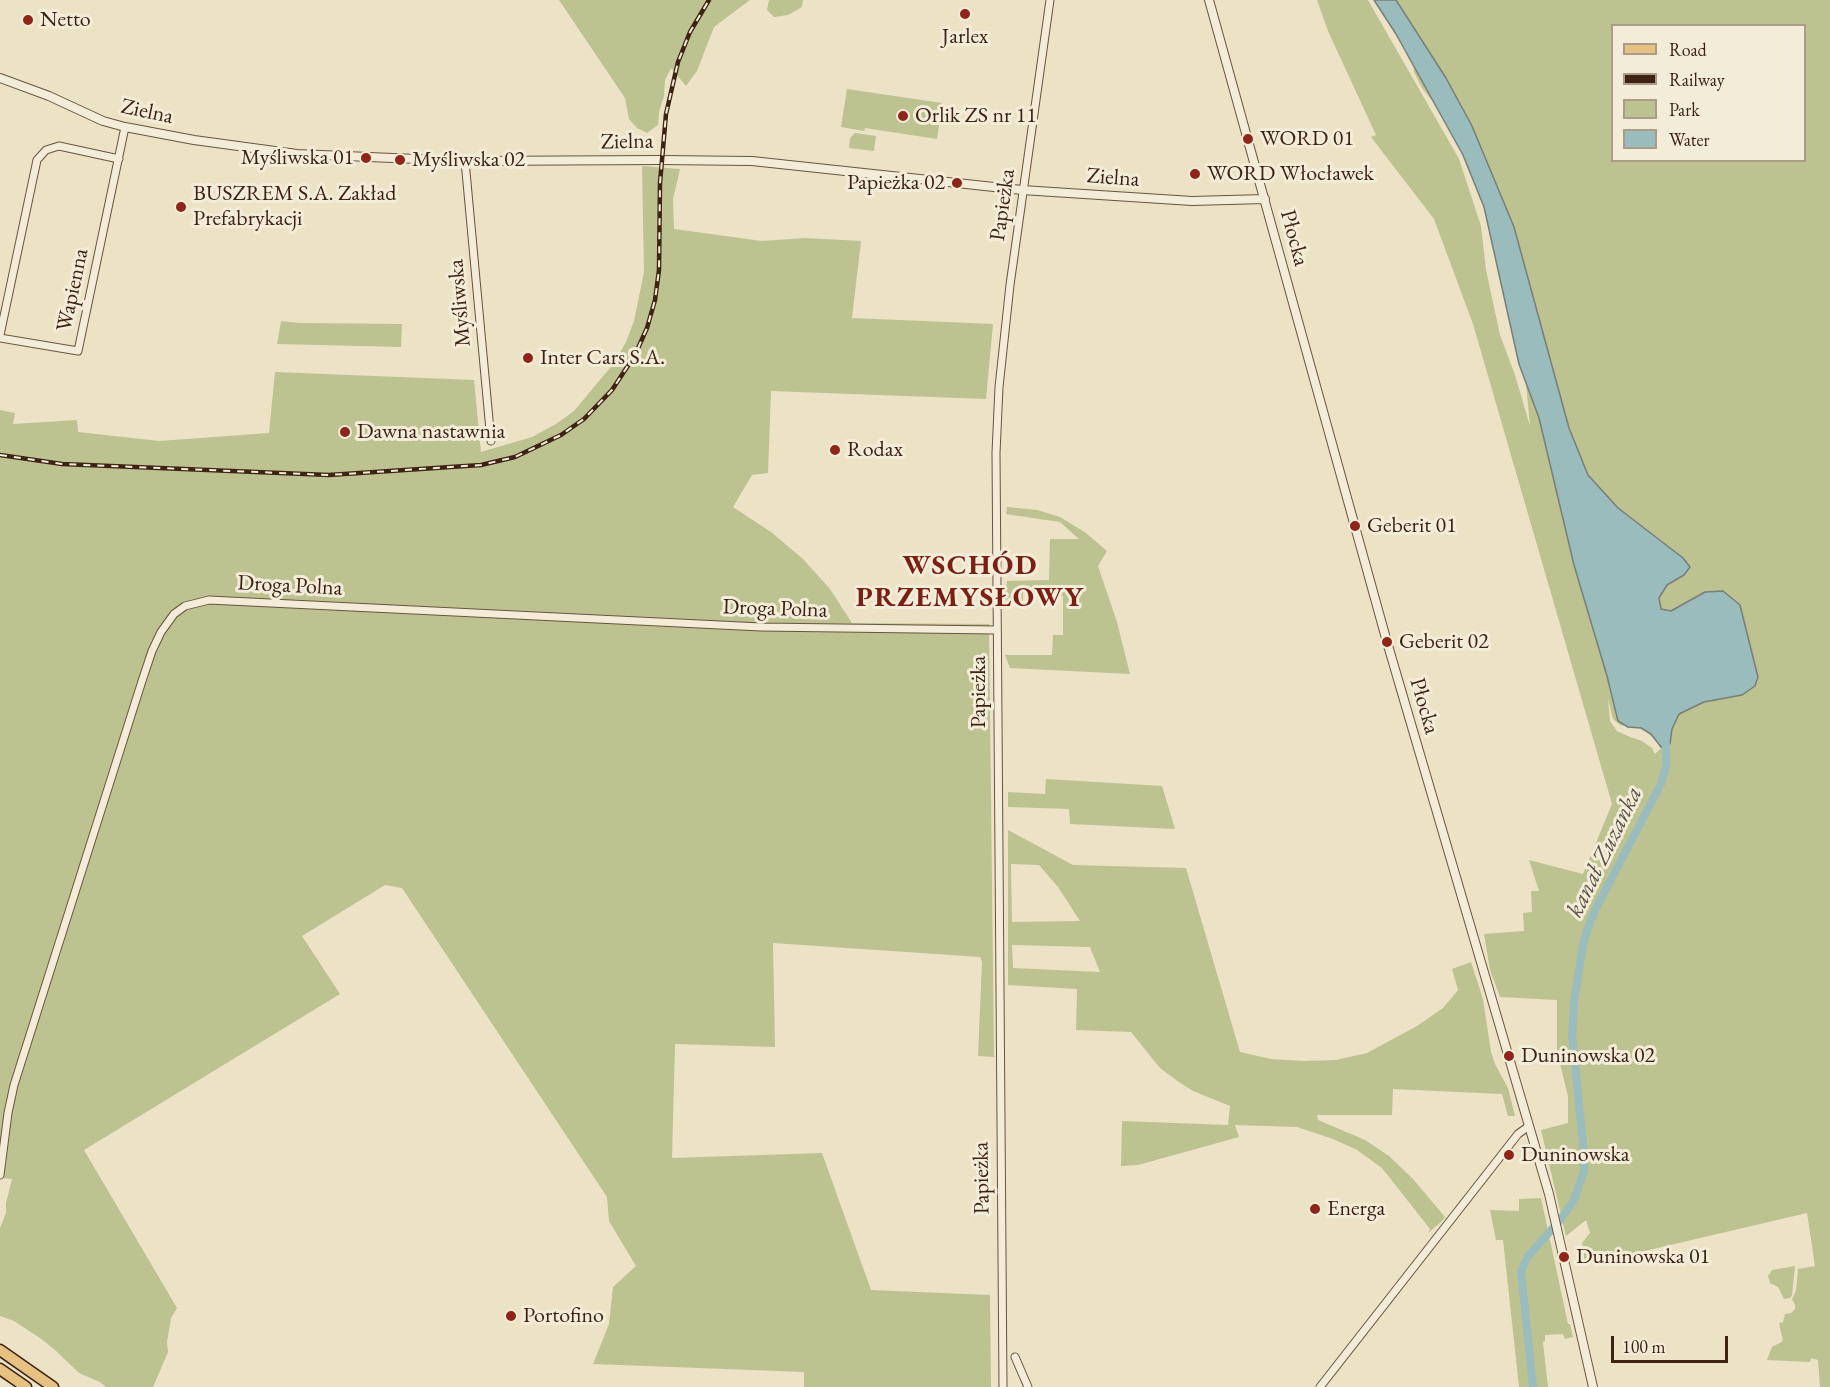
<!DOCTYPE html>
<html>
<head>
<meta charset="utf-8">
<style>
  body { margin:0 }
  #map { position:relative; width:1830px; height:1387px; overflow:hidden; background:#ece2c5; font-family:"EB Garamond",serif }
  canvas { display:block }
  .legend { position:absolute; left:1611px; top:24px; width:195px; height:138px; box-sizing:border-box; background:#f3ecd9; border:2px solid #ab9c8a; margin:0; padding:8px 10px; list-style:none; font-size:18px; color:#3e2313 }
  .legend li { display:flex; align-items:center; gap:12px; height:30px }
  .legend b { width:30px; border:2px solid #ab9c8a }
  .scale { position:absolute; left:1611px; top:1336px; width:117px; height:27px; box-sizing:border-box; border:3px solid #3e2313; border-top:0; padding-left:8px; font-size:18px; line-height:21px; white-space:nowrap; color:#3e2313; -webkit-text-stroke:4px #f3ecd9; paint-order:stroke }
</style>
</head>
<body>
<div id="map">
<canvas width="1830" height="1387"></canvas>
<ul class="legend">
<li><b style="height:8px;background:#e6c182"></b>Road</li>
<li><b style="height:8px;background:#3e2313"></b>Railway</li>
<li><b style="height:16px;background:#bdc291"></b>Park</li>
<li><b style="height:16px;background:#9bbcbc"></b>Water</li>
</ul>
<div class="scale">100 m</div>
</div>
<script>
const ctx = document.querySelector('canvas').getContext('2d');
ctx.lineJoin = 'round';
function fill(path, color) {
  ctx.fillStyle = color;
  ctx.fill(path, 'evenodd');
}
function toPath(rows) {
  const path = new Path2D();
  for (const r of rows) {
    path.moveTo(r[0], r[1]);
    for (let i = 2; i < r.length; i += 2) path.lineTo(r[i], r[i + 1]);
  }
  return path;
}
function trace(path, color, width, dash) {
  ctx.strokeStyle = color;
  ctx.lineWidth = width;
  ctx.lineCap = dash ? 'butt' : 'round';
  ctx.setLineDash(dash || []);
  ctx.stroke(path);
}
function label(font, color, halo, rows, align = 'center') {
  ctx.font = font + ' "EB Garamond",serif';
  ctx.lineWidth = 6;
  ctx.setLineDash([]);
  ctx.textBaseline = 'middle';
  ctx.strokeStyle = halo;
  ctx.fillStyle = color;
  for (const [text, x, y, turn = 0] of rows) {
    ctx.save();
    ctx.translate(x, y);
    ctx.rotate((+turn || 0) * Math.PI / 180);
    ctx.textAlign = isNaN(turn) ? turn : align;
    if (halo) ctx.strokeText(text, 0, 0);
    ctx.fillText(text, 0, 0);
    ctx.restore();
  }
}
fill(toPath([
  [559,0,750,0,714,27,697,71,686,86,671,68,665,80,664,96,659,112,658,125,647,133,637,128,629,119,625,98],
  [769,0,803,0,802,7,788,15,774,17,767,10],
  [1317,0,1368,0,1459,159,1481,226,1486,270,1500,335,1515,375,1530,426,1525,373,1496,233,1473,173,1437,107,1422,88,1414,72,1413,58,1377,0,1830,0,1830,1387,1820,1387,1818,1360,1811,1358,1810,1362,1767,1360,1772,1347,1783,1341,1779,1323,1783,1322,1785,1314,1791,1313,1795,1309,1795,1305,1792,1299,1796,1291,1798,1269,1815,1266,1807,1213,1585,1265,1582,1243,1590,1233,1586,1220,1566,1236,1541,1130,1568,1123,1568,1096,1557,1052,1557,1000,1500,997,1490,970,1484,934,1524,931,1523,913,1532,912,1531,891,1539,891,1529,860,1583,874,1612,804,1473,324,1434,219,1371,137,1376,135,1328,31],
  [1612,26,1804,26,1804,160,1612,160],
  [1608,699,1613,719,1620,725,1641,728,1656,740,1661,748,1655,754,1652,748,1642,741,1628,736,1617,731,1610,721],
  [847,89,942,103,937,139,865,128,864,131,841,127],
  [855,133,876,136,874,151,849,148,850,138],
  [642,166,680,169,673,199,674,229,762,241,805,238,861,241,852,318,993,324,986,399,771,391,768,473,752,475,733,507,771,532,803,559,830,589,852,623,989,624,994,1057,978,1056,982,962,980,957,773,943,775,1047,675,1044,672,1158,822,1153,871,1290,990,1295,991,1387,804,1387,804,1372,593,1364,609,1324,613,1287,636,1266,609,1221,607,1197,402,888,385,885,302,936,340,994,84,1150,177,1308,171,1318,167,1342,168,1352,153,1387,106,1387,100,1382,79,1373,55,1350,40,1338,14,1321,0,1316,0,1228,6,1213,6,1203,12,1179,0,1178,0,410,15,413,13,424,77,420,78,432,159,441,269,433,275,372,474,380,481,452,532,437,556,424,574,411,614,363,626,342,634,321,644,272],
  [281,321,299,323,402,324,401,347,277,344],
  [1007,507,1037,510,1060,517,1086,533,1107,551,1098,566,1117,622,1130,674,1010,668,1005,655,1052,655,1053,635,1063,635,1063,596,1023,593,1023,601,1004,600,1007,581,1049,580,1050,539,1079,539,1060,522,1006,514],
  [1046,779,1162,786,1175,829,1070,824,1069,809,1008,807,1008,792,1045,794],
  [1008,830,1073,865,1186,868,1240,1052,1271,1059,1303,1061,1336,1060,1367,1053,1417,1026,1443,1008,1458,990,1452,969,1471,962,1483,999,1491,1052,1495,1064,1508,1088,1515,1116,1508,1116,1502,1094,1393,1089,1392,1115,1317,1115,1318,1120,1365,1140,1389,1156,1413,1179,1445,1217,1441,1222,1428,1233,1430,1229,1382,1168,1357,1150,1333,1139,1297,1127,1235,1125,1239,1137,1138,1165,1121,1166,1122,1121,1228,1125,1230,1106,1193,1091,1176,1080,1160,1068,1131,1032,1076,1030,1077,989,1008,985],
  [1011,864,1039,865,1058,887,1080,921,1012,922],
  [1012,945,1090,947,1100,972,1013,968],
  [1541,1198,1568,1324,1570,1324,1573,1337,1565,1339,1563,1334,1545,1335,1545,1341,1543,1342,1548,1387,1519,1387,1503,1240,1496,1240,1490,1210,1519,1211,1519,1199],
  [1795,1266,1792,1295,1790,1298,1784,1299,1778,1287,1770,1283,1768,1276,1772,1270]
]), '#bdc291');
const water = toPath([
  [1374,0,1396,0,1446,78,1472,126,1514,227,1569,428,1588,475,1618,508,1683,558,1690,567,1684,575,1667,585,1659,598,1661,609,1671,611,1705,592,1723,591,1740,605,1758,677,1755,686,1742,695,1704,702,1679,714,1672,729,1670,744,1661,747,1651,734,1641,728,1628,727,1618,721,1607,676,1574,565,1539,418,1519,364,1484,207,1463,155,1396,34,1374,0]
]);
fill(water, '#9bbcbc');
trace(water, '#767f78', 1.5);
trace(toPath([
  [1533,1387,1521,1271,1529,1255,1561,1219,1574,1200,1584,1171,1584,1153,1572,1035,1574,1002,1583,945,1587,930,1595,910,1661,784,1666,766,1666,745]
]), '#9bbcbc', 8);
const minor = toPath([
  [465,161,491,441],
  [0,335,37,160,46,150,59,146,119,159],
  [0,338,78,351,125,127],
  [0,1175,8,1113,14,1085,142,681,152,651,161,632,174,614,185,606,209,600,761,627,996,630],
  [1015,1357,1028,1387],
  [1003,1387,996,453,999,387,1010,285,1050,0],
  [1320,1387,1518,1134,1529,1126]
]);
const tertiary = toPath([
  [1209,0,1387,642,1549,1194,1593,1387],
  [0,78,49,96,103,121,125,127,194,140,297,154,465,161,661,160,752,161,1022,190,1192,201,1265,199]
]);
const primary = toPath([
  [0,1350,53,1387],
  [0,1369,26,1387]
]);
trace(minor, '#6a5340', 9);
trace(tertiary, '#6a5340', 10);
trace(primary, '#3e2313', 13);
trace(minor, '#f3ecd9', 7);
trace(tertiary, '#f3ecd9', 8);
trace(primary, '#e6c182', 10);
const rail = toPath([
  [0,455,62,464,329,475,481,465,515,457,561,435,584,419,612,390,635,355,647,328,655,300,659,270,660,183,666,114,678,62,690,32,709,0]
]);
trace(rail, '#3e2313', 4.5);
trace(rail, '#f3ecd9', 2, [7]);
for (const [x, y, r, color] of [
  [965,14,6,"#8f2418"],
  [28,20,6,"#8f2418"],
  [903,116,6,"#8f2418"],
  [1248,139,6,"#8f2418"],
  [366,158,6,"#8f2418"],
  [400,160,6,"#8f2418"],
  [1195,174,6,"#8f2418"],
  [957,183,6,"#8f2418"],
  [181,207,6,"#8f2418"],
  [528,358,6,"#8f2418"],
  [345,432,6,"#8f2418"],
  [835,450,6,"#8f2418"],
  [1355,526,6,"#8f2418"],
  [1387,642,6,"#8f2418"],
  [1509,1056,6,"#8f2418"],
  [1509,1155,6,"#8f2418"],
  [1315,1209,6,"#8f2418"],
  [1564,1257,6,"#8f2418"],
  [511,1316,6,"#8f2418"]
]) {
  const dot = new Path2D();
  dot.arc(x, y, r, 0, 2 * Math.PI);
  ctx.fillStyle = color;
  ctx.fill(dot);
  trace(dot, '#f3ecd9', 2);
}
label('22px', '#3e2313', '#f3ecd9', [
  ["Netto",40,20],
  ["Jarlex",965,37,"center"],
  ["Orlik ZS nr 11",915,116],
  ["WORD 01",1260,139],
  ["Myśliwska 01",354,158,"right"],
  ["Myśliwska 02",412,160],
  ["WORD Włocławek",1207,174],
  ["Papieżka 02",945,183,"right"],
  ["BUSZREM S.A. Zakład",193,194],
  ["Prefabrykacji",193,219],
  ["Inter Cars S.A.",540,358],
  ["Dawna nastawnia",357,432],
  ["Rodax",847,450],
  ["Geberit 01",1367,526],
  ["Geberit 02",1399,642],
  ["Duninowska 02",1521,1056],
  ["Duninowska",1521,1155],
  ["Energa",1327,1209],
  ["Duninowska 01",1576,1257],
  ["Portofino",523,1316]
], 'left');
label('22px', '#3e2313', '#f3ecd9', [
  ["Zielna",147,112,12],
  ["Zielna",627,142,-1],
  ["Zielna",1113,178,4],
  ["Papieżka",1003,205,-82],
  ["Płocka",1294,238,75],
  ["Wapienna",73,290,-78],
  ["Myśliwska",460,303,-95],
  ["Droga Polna",290,586,3],
  ["Droga Polna",775,609,2],
  ["Papieżka",979,692,-90],
  ["Płocka",1424,706,74],
  ["Papieżka",982,1178,-91]
]);
label('italic 24px', '#5a5146', '#f3ecd9', [
  ["kanał Zuzanka",1605,852,-64]
]);
ctx.letterSpacing = '1.5px';
label('bold 28px', '#7a1f14', '#f3ecd9', [
  ["WSCHÓD",970,566],
  ["PRZEMYSŁOWY",970,598]
]);
ctx.letterSpacing = '0px';
</script>
</body>
</html>
